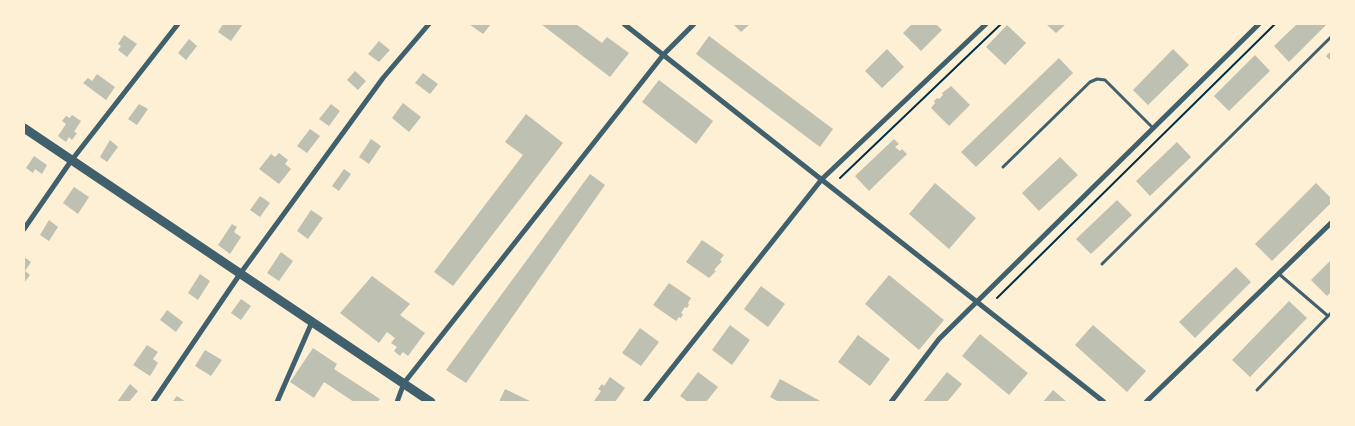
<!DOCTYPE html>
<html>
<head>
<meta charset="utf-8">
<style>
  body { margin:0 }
  #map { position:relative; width:1355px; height:426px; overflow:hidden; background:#fdf0d5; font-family:"IBM Plex Sans",sans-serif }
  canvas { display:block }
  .frame { position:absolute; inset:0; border:25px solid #fdf0d5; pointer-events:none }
</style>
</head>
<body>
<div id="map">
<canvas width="1355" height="426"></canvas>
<div class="frame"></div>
</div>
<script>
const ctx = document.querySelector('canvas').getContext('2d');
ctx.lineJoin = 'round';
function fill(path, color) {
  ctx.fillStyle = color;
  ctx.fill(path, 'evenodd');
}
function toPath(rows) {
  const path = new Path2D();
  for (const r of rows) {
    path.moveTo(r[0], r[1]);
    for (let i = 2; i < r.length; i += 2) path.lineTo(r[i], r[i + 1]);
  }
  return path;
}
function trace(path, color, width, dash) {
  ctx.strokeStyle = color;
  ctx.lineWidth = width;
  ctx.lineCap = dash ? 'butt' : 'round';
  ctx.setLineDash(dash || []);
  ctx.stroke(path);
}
fill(toPath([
  [223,24,243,24,231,41,218,32],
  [469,24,491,24,483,34],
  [541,24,576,24,602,43,607,37,629,53,610,77],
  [733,24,750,24,741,32],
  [912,24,936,24,942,30,921,51,903,33],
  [1046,24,1066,24,1056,33],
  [1297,24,1327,24,1289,62,1274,46],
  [1007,25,1026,43,1005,65,986,47],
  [124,35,137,44,127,57,118,50,121,46,118,44],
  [709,36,833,129,820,147,696,54],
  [189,39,197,46,186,60,178,53],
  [379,41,390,50,379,62,368,54],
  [887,49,904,67,882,88,865,71],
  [1173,49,1189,65,1148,105,1133,90],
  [1331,51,1331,61,1326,56],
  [1255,55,1270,71,1229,111,1214,96],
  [1059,58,1073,73,976,167,961,152],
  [355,71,366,81,358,90,347,80],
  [423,73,438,84,430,94,415,83],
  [97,74,115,87,106,100,83,83,88,78,92,81],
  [659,80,713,121,696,144,642,102],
  [951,86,970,105,949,126,931,108,935,103,934,101,937,98,939,99,943,95,942,93],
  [403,103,421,117,409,132,392,118],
  [139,104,148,109,137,125,128,119],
  [331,104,340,111,329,126,319,119],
  [526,114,563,143,453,286,434,272,523,155,505,142],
  [72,115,81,121,74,132,77,133,72,140,69,137,66,142,58,136,66,124,62,121,66,116,70,118],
  [310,129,320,136,307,153,297,146],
  [371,139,381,146,369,164,359,157],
  [894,139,899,144,895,147,900,151,902,149,907,154,869,191,855,176],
  [110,140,118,147,107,162,100,157],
  [1177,142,1191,157,1150,196,1136,181],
  [279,153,288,160,285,164,291,169,279,184,259,169,271,154,275,157],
  [34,156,47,165,42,174,35,169,33,173,26,168],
  [1060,157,1078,175,1039,211,1022,193],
  [344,169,351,174,339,191,332,186],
  [590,174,605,185,466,383,446,370],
  [935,183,976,218,949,249,909,214],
  [1316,183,1331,198,1331,203,1272,261,1255,244],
  [74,187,89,197,78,214,63,203],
  [260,196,270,203,260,217,250,210],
  [1117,200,1132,215,1091,254,1076,239],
  [311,210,323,218,308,239,297,231],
  [49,220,58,227,49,241,40,235],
  [232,224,237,227,234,232,241,237,230,254,218,245],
  [702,240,724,255,720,260,722,261,714,270,716,271,709,278,686,262],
  [281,252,293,261,279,281,267,273],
  [24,257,31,262,25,271,30,275,24,283],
  [1331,260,1331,292,1327,296,1311,280],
  [1236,267,1251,282,1195,338,1179,322],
  [200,274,210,281,198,300,188,293],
  [889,275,944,320,919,350,865,304],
  [372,276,410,304,400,315,425,333,408,356,403,352,400,356,394,351,397,347,391,343,395,338,387,332,379,343,340,313],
  [669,283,691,298,688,303,689,305,687,308,685,307,681,313,683,314,681,318,679,317,676,321,653,305],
  [761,286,785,304,768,327,744,309],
  [241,299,251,306,241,320,231,313],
  [1289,301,1307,318,1250,377,1232,360],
  [167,310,183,322,176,332,160,320],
  [730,325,750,340,732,365,712,350],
  [1093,325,1146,371,1127,392,1075,345],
  [640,328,659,342,641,366,622,353],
  [980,334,1028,373,1009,395,962,356],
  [858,335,890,359,870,386,838,362],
  [147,345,158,352,153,359,158,363,150,376,133,365],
  [313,348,337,364,334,369,380,399,378,402,354,402,324,382,314,398,290,382],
  [205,350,222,360,211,376,195,366],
  [698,372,718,387,706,402,688,402,680,396],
  [947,372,962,384,947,402,923,402],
  [610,377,625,388,615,402,597,402,594,401,601,391,598,389,602,384,604,386],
  [780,379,822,402,779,402,770,397],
  [130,384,138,391,129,402,117,402],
  [505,389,532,402,499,402],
  [1053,390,1067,402,1043,402],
  [177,396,186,402,172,402]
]), '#bec0b2');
trace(toPath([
  [840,178,1001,24],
  [997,298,1275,24]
]), '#003049', 2);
trace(toPath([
  [1003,167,1090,82,1097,79,1105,80,1153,128],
  [1102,264,1331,37],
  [1279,274,1328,316],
  [1257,390,1331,313]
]), '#3f606c', 3);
trace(toPath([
  [624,24,1104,402],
  [24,229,71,161,178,24],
  [153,402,240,274,383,78,429,24],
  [277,402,312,322],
  [397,402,404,383,664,54,694,24],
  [645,402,822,179,986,24],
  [891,402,939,339,1259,24],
  [1146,402,1331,223]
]), '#3f606c', 5);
trace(toPath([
  [24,128,431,402]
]), '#3f606c', 9);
</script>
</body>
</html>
